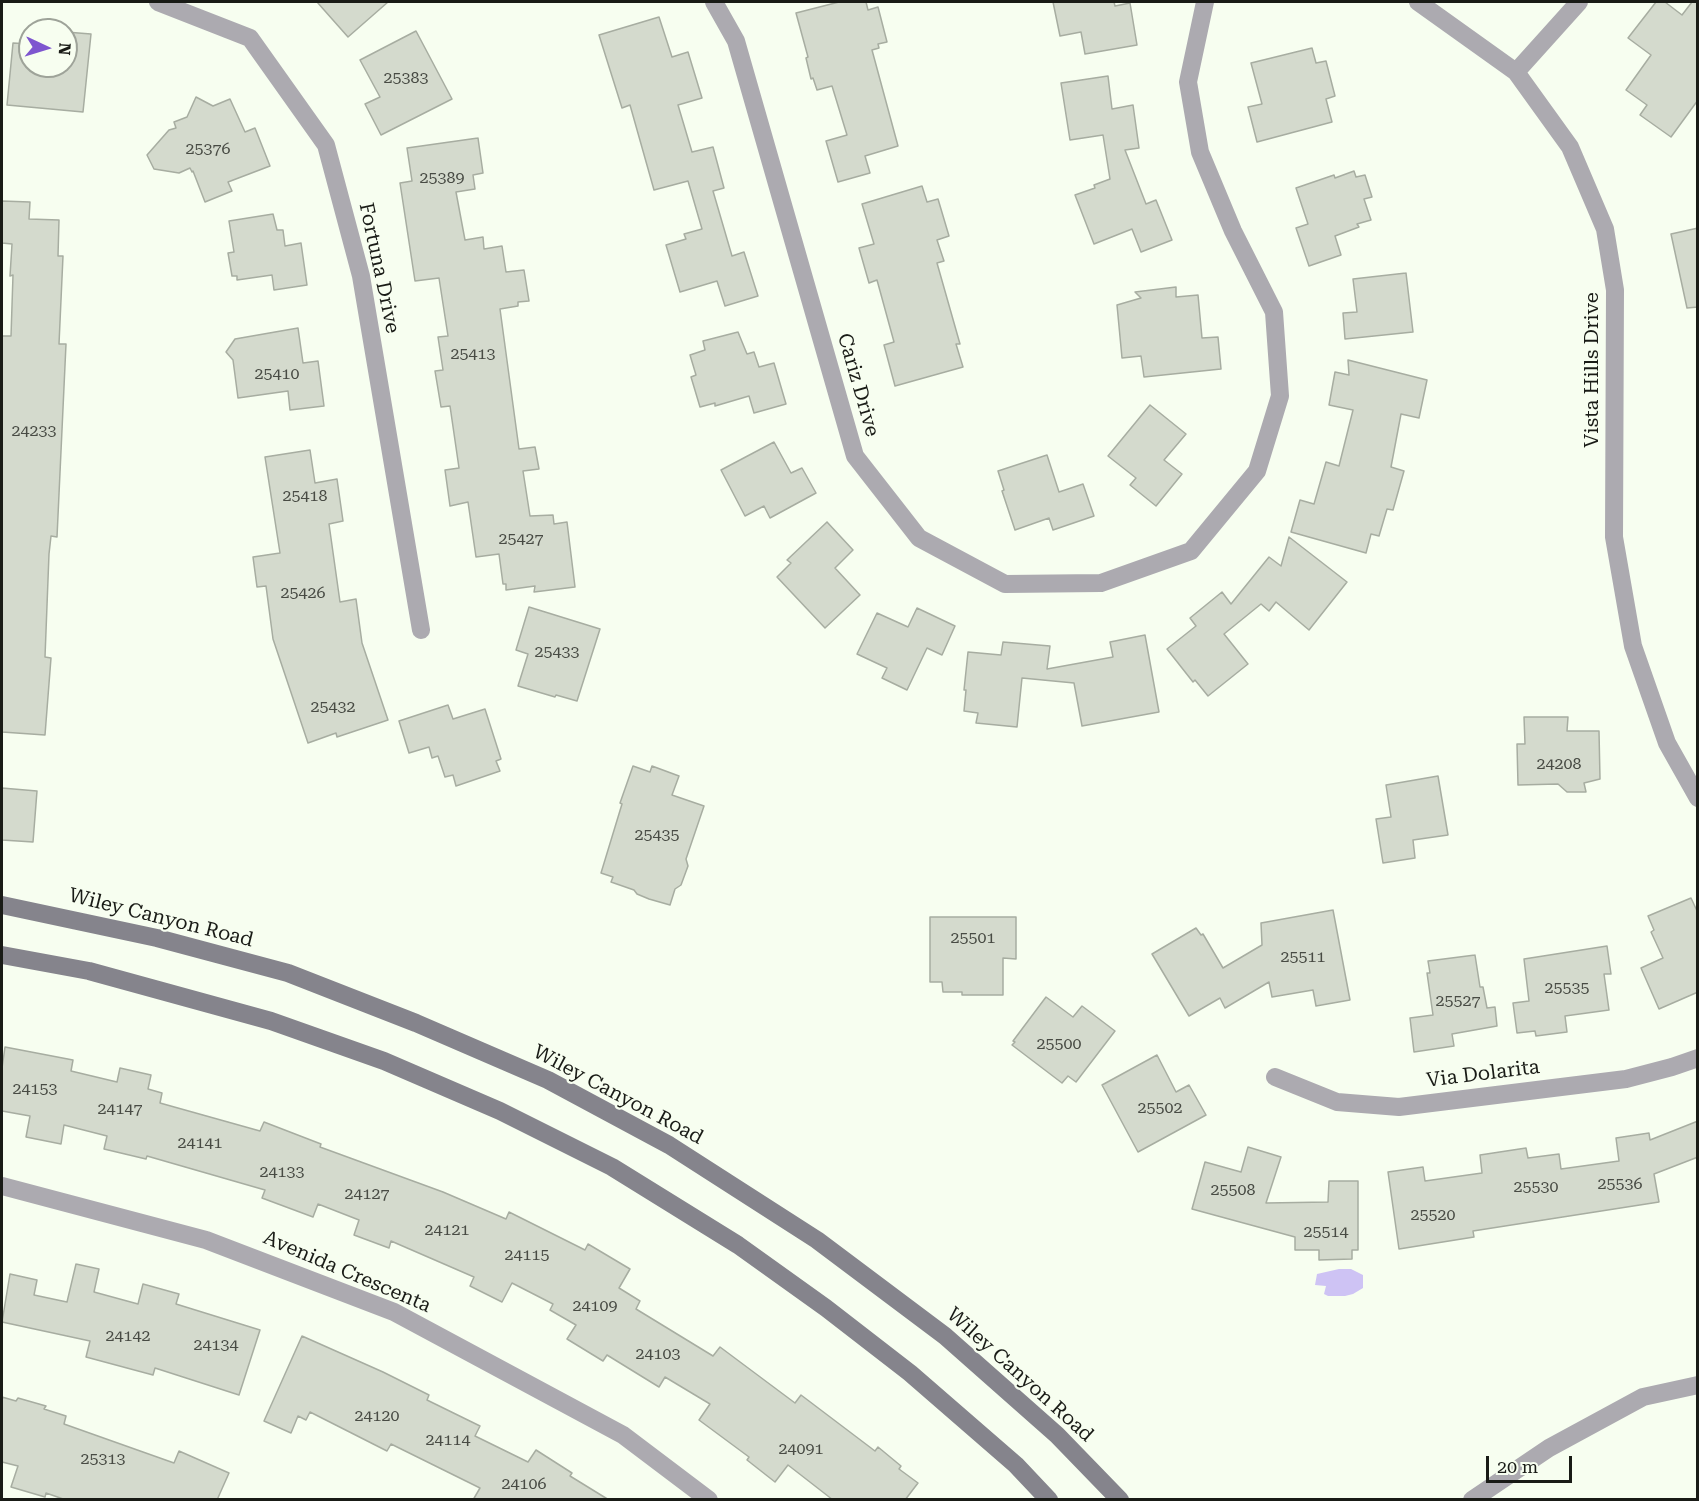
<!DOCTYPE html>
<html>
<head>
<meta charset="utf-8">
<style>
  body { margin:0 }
  #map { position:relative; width:1699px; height:1501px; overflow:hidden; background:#f7fef0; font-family:"Roboto Serif",serif }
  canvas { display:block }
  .frame { position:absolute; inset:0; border:3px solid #191b16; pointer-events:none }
  .north { position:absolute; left:18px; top:18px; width:60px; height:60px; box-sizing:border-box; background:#f7fef0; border:2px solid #9ea399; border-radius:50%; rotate:94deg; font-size:16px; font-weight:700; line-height:24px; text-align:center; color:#191b16 }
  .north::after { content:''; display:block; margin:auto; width:21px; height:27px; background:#7e56cf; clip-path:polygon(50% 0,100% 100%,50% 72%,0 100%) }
  .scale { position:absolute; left:1486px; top:1456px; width:86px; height:27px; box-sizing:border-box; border:3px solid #191b16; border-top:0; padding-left:8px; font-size:18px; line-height:21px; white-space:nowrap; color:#191b16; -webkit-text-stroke:4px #f7fef0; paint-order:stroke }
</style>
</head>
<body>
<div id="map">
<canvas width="1699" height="1501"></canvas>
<div class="frame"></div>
<div class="north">N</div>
<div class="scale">20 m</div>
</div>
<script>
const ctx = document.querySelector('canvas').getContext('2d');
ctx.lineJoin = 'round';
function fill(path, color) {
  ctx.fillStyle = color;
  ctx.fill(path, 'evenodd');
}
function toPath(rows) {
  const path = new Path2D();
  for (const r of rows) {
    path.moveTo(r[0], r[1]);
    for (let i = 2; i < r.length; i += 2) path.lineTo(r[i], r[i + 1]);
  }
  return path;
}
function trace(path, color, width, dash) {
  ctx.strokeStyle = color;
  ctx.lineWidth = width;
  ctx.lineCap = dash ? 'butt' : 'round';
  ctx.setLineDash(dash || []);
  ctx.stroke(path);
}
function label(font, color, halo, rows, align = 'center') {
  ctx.font = font + ' "Roboto Serif",serif';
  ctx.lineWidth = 4.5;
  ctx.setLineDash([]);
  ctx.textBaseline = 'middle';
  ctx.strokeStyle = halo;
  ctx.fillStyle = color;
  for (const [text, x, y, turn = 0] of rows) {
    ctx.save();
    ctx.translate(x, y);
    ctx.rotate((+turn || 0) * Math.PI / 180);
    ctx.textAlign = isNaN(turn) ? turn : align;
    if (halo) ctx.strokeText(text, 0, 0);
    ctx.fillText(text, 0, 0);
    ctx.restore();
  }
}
fill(toPath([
  [1339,1269,1351,1269,1363,1275,1363,1288,1353,1294,1345,1296,1328,1296,1324,1294,1326,1286,1315,1285,1317,1274]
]), '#cec3f4');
const building = toPath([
  [317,2,388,2,348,37,317,2],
  [839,2,866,2,868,10,878,7,887,42,878,44,879,48,872,50,898,146,865,156,870,173,838,182,826,141,847,135,832,86,817,90,813,78,811,79,806,58,808,57,796,13,839,2],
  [1053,2,1114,2,1115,6,1130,3,1137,45,1085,54,1081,32,1060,36,1053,2],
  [1656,2,1665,2,1682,15,1692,2,1698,2,1698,100,1671,137,1640,115,1647,105,1626,90,1651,55,1628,38,1656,2],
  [659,17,672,57,688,52,702,98,678,105,692,152,713,147,724,188,713,191,732,256,744,252,758,296,725,306,717,281,680,292,666,245,686,239,684,234,702,229,688,181,654,190,630,105,622,108,599,35,659,17],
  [416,31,452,99,381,135,365,104,380,97,360,60,416,31],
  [66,32,91,34,83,112,7,105,13,43,30,44,30,66,66,66,66,32],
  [1312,48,1316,63,1326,61,1335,96,1326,99,1332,122,1257,142,1248,107,1262,104,1251,63,1312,48],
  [1108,76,1112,109,1133,105,1139,148,1125,150,1146,204,1156,200,1172,240,1141,252,1132,229,1094,244,1075,195,1095,188,1094,185,1110,179,1103,135,1070,140,1061,83,1108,76],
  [196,97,213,106,230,99,245,132,255,128,270,166,228,182,232,191,205,202,193,171,192,172,190,168,179,173,154,169,147,155,169,130,176,128,174,122,187,117,196,97],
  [478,138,483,173,473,175,475,189,456,192,465,240,483,237,484,249,502,246,506,272,524,270,529,301,518,302,518,306,500,309,519,449,535,447,539,469,523,471,530,516,553,515,554,524,567,522,575,587,534,592,535,586,506,590,506,584,503,584,499,554,476,557,468,502,450,506,445,470,459,468,450,406,441,407,435,371,443,370,438,337,448,336,439,278,415,281,400,183,412,181,407,148,478,138],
  [1354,171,1356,177,1365,175,1372,197,1364,199,1371,220,1357,224,1359,227,1335,236,1341,255,1309,266,1296,228,1308,224,1296,188,1334,175,1335,178,1354,171],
  [922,186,927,202,938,199,949,236,937,240,944,261,937,263,960,344,956,344,963,367,895,386,884,345,894,342,877,280,869,283,859,248,874,244,862,204,922,186],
  [2,201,30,202,29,219,59,220,58,256,63,256,59,344,66,344,57,537,51,536,49,554,45,657,51,658,45,735,2,732,2,336,11,336,13,275,10,276,12,244,2,243,2,201],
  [273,214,277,230,283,230,285,246,301,243,307,285,274,290,272,275,237,280,237,276,232,276,228,253,234,252,229,221,273,214],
  [1698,228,1698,307,1687,308,1671,234,1698,228],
  [1406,273,1413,332,1345,339,1343,313,1357,312,1353,279,1406,273],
  [1176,287,1176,297,1198,295,1202,338,1218,337,1221,369,1144,377,1141,356,1122,358,1117,305,1141,298,1135,292,1176,287],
  [298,328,303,363,318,361,324,406,290,410,288,391,238,398,233,360,226,352,235,339,298,328],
  [738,332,747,354,754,352,759,367,774,363,786,404,754,413,749,396,715,406,715,403,700,407,691,377,696,375,690,355,705,350,703,341,738,332],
  [1348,360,1427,380,1419,418,1401,414,1391,467,1404,471,1393,510,1387,509,1379,536,1371,534,1366,553,1291,532,1300,500,1314,504,1326,462,1339,466,1353,410,1329,405,1335,372,1349,375,1348,360],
  [1150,405,1186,434,1164,460,1182,474,1156,506,1130,485,1136,478,1108,456,1150,405],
  [774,442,791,473,802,468,816,493,770,518,764,506,745,516,721,470,774,442],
  [310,450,315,483,337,479,343,521,329,524,340,602,356,599,362,643,388,720,337,737,336,733,308,743,273,639,266,586,257,587,253,557,280,553,265,457,310,450],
  [1047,455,1059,492,1083,484,1094,516,1053,530,1049,518,1015,530,1002,491,1004,490,998,471,1047,455],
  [827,522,853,550,835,568,860,595,825,628,777,577,791,563,787,560,827,522],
  [1289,537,1347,582,1309,630,1276,602,1269,611,1261,604,1224,634,1248,664,1208,696,1195,680,1193,682,1167,649,1196,626,1190,618,1222,592,1231,604,1269,557,1281,566,1289,537],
  [529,607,600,629,577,701,556,695,555,697,518,686,528,654,516,650,529,607],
  [917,608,955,626,942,655,927,648,907,690,882,678,887,668,857,654,877,613,908,627,917,608],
  [1145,635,1159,712,1082,726,1074,683,1022,678,1017,727,976,723,978,713,964,711,966,690,964,690,968,652,1001,655,1003,642,1050,646,1047,669,1113,657,1110,642,1145,635],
  [448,705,453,719,485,709,501,759,496,761,500,771,456,786,453,775,445,777,438,756,432,758,429,747,409,753,399,721,448,705],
  [1524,717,1568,717,1567,731,1599,731,1600,779,1584,783,1586,792,1567,792,1558,784,1518,785,1517,744,1525,744,1524,717],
  [633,766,650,772,652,766,679,776,672,795,704,806,686,859,688,866,681,885,675,889,670,905,649,899,637,894,634,890,611,882,613,877,601,873,622,804,620,803,633,766],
  [1438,776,1448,835,1413,840,1415,858,1383,863,1376,819,1391,817,1386,785,1438,776],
  [2,788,37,791,33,842,2,840,2,788],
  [1691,898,1698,913,1698,992,1659,1009,1641,968,1663,958,1651,932,1654,930,1648,916,1691,898],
  [1333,910,1350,1000,1316,1006,1313,990,1272,997,1269,982,1225,1008,1220,998,1189,1016,1152,954,1196,928,1201,935,1203,934,1223,968,1262,945,1261,923,1333,910],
  [930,917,1016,917,1016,959,1003,958,1003,995,962,995,962,992,943,992,942,982,930,982,930,917],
  [1607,946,1611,974,1604,974,1609,1010,1565,1016,1567,1032,1536,1036,1535,1031,1517,1033,1513,1003,1529,1001,1524,959,1607,946],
  [1475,955,1480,987,1483,987,1487,1008,1495,1007,1497,1026,1452,1034,1454,1046,1414,1052,1410,1018,1433,1015,1427,973,1430,973,1428,961,1475,955],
  [1046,997,1073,1017,1082,1006,1115,1031,1076,1082,1068,1076,1062,1083,1012,1045,1015,1042,1013,1041,1046,997],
  [5,1047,73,1060,71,1071,117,1082,120,1068,151,1075,148,1089,162,1093,160,1103,260,1131,264,1122,321,1144,320,1147,443,1192,506,1219,509,1212,585,1250,588,1244,630,1269,619,1288,640,1301,636,1309,713,1356,720,1347,795,1403,801,1395,875,1451,878,1447,901,1466,899,1469,918,1483,905,1500,833,1500,788,1465,775,1482,747,1460,749,1457,699,1420,710,1404,665,1377,659,1387,607,1355,603,1361,567,1339,576,1325,550,1310,553,1304,512,1283,502,1302,470,1286,474,1277,391,1241,389,1248,354,1235,359,1220,318,1204,313,1217,262,1198,265,1190,147,1156,146,1159,104,1149,107,1136,64,1125,61,1144,26,1137,30,1116,2,1111,2,1068,5,1047],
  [1157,1055,1176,1092,1189,1085,1206,1115,1138,1152,1102,1085,1157,1055],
  [1698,1121,1698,1157,1654,1174,1659,1202,1473,1231,1474,1237,1399,1249,1388,1172,1423,1167,1425,1181,1482,1173,1480,1155,1526,1148,1528,1158,1559,1154,1561,1169,1619,1161,1616,1138,1649,1133,1650,1140,1698,1121],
  [1248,1147,1281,1157,1266,1203,1328,1202,1329,1181,1358,1181,1358,1250,1352,1250,1352,1259,1319,1260,1319,1250,1295,1250,1295,1237,1192,1209,1205,1162,1241,1172,1248,1147],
  [76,1264,99,1269,94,1292,138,1304,143,1284,179,1294,176,1304,260,1330,239,1395,155,1368,153,1375,86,1357,90,1341,2,1322,10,1274,37,1280,34,1295,67,1302,76,1264],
  [302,1336,383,1372,429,1395,427,1400,480,1426,475,1436,528,1462,536,1450,572,1473,570,1476,609,1500,473,1500,480,1488,391,1444,387,1451,310,1412,306,1420,298,1416,291,1433,264,1421,302,1336],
  [2,1397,16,1401,18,1398,46,1406,44,1409,66,1416,64,1424,174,1463,179,1451,229,1473,217,1500,66,1500,46,1493,45,1497,11,1487,18,1466,2,1462,2,1397]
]);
fill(building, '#d4dacd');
trace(building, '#a7ada1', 1.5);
trace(toPath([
  [158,2,250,38,326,145,361,276,421,630],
  [714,2,736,41,855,456,919,538,1005,584,1101,583,1191,551,1257,471,1280,396,1274,312,1233,231,1200,152,1188,82,1205,2],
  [1418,2,1516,72,1570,147,1605,229,1615,290,1614,537,1633,646,1667,743,1698,798],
  [1516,72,1579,2],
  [1275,1077,1337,1102,1399,1107,1626,1079,1672,1067,1698,1058],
  [2,1186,206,1240,394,1312,623,1435,709,1500]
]), '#acaab0', 18);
trace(toPath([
  [1472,1500,1549,1448,1643,1397,1698,1385]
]), '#acaab0', 18);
trace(toPath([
  [2,905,157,938,288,973,416,1023,548,1080,669,1145,817,1240,945,1336,1057,1435,1120,1500],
  [2,955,89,971,271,1021,384,1061,500,1111,612,1167,738,1245,826,1308,910,1373,1016,1465,1049,1500]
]), '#85848c', 18);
label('16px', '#484b44', null, [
  ["25383",406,78],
  ["25376",208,149],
  ["25389",442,178],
  ["25413",473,354],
  ["25410",277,374],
  ["24233",34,431],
  ["25418",305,496],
  ["25427",521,539],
  ["25426",303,593],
  ["25433",557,652],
  ["25432",333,707],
  ["24208",1559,764],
  ["25435",657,835],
  ["25501",973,938],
  ["25511",1303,957],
  ["25535",1567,988],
  ["25527",1458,1001],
  ["25500",1059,1044],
  ["24153",35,1089],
  ["25502",1160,1108],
  ["24147",120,1109],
  ["24141",200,1143],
  ["24133",282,1172],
  ["25536",1620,1184],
  ["25530",1536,1187],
  ["25508",1233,1190],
  ["24127",367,1194],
  ["25520",1433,1215],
  ["24121",447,1230],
  ["25514",1326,1232],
  ["24115",527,1255],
  ["24109",595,1306],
  ["24142",128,1336],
  ["24134",216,1345],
  ["24103",658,1354],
  ["24120",377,1416],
  ["24114",448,1440],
  ["24091",801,1449],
  ["25313",103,1459],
  ["24106",524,1484]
]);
label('20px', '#191b16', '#f7fef0', [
  ["Fortuna Drive",379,268,78],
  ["Vista Hills Drive",1592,370,-90],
  ["Cariz Drive",858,385,74],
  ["Wiley Canyon Road",161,918,14],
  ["Via Dolarita",1483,1074,-7],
  ["Wiley Canyon Road",618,1095,28],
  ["Avenida Crescenta",347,1272,23],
  ["Wiley Canyon Road",1020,1375,42]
]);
</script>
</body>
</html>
